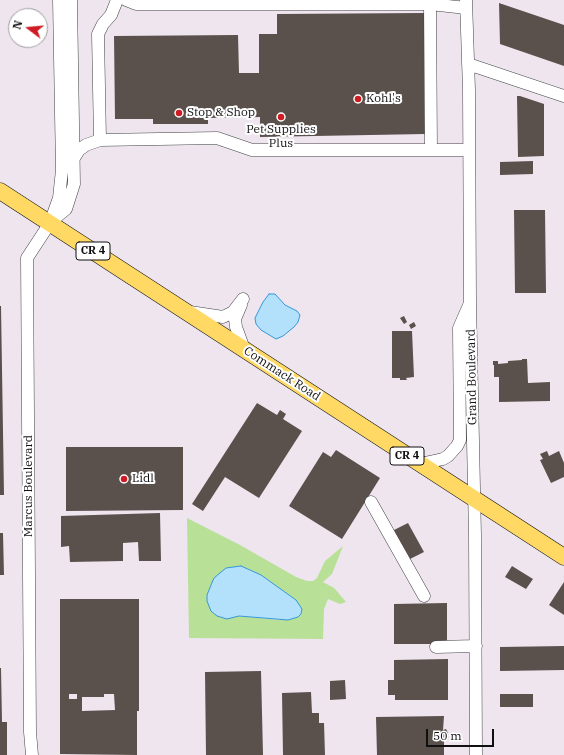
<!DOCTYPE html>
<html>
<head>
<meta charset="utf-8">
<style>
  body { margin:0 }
  #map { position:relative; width:564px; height:755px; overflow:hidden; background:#fffdf4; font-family:"IBM Plex Serif",serif }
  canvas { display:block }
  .north { position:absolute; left:8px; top:8px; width:40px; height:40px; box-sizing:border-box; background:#fff; border:1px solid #9f9f9f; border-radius:50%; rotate:286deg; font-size:11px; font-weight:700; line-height:16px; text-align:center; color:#101010 }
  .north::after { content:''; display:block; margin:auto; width:14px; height:18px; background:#ce1b24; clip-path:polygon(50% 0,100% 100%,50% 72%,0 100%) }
  .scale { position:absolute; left:426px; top:729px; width:68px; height:18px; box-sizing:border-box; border:2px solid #101010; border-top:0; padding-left:5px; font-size:12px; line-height:14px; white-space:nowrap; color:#101010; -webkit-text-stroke:3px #fff; paint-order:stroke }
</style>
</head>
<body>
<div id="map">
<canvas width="564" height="755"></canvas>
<div class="north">N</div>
<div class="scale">50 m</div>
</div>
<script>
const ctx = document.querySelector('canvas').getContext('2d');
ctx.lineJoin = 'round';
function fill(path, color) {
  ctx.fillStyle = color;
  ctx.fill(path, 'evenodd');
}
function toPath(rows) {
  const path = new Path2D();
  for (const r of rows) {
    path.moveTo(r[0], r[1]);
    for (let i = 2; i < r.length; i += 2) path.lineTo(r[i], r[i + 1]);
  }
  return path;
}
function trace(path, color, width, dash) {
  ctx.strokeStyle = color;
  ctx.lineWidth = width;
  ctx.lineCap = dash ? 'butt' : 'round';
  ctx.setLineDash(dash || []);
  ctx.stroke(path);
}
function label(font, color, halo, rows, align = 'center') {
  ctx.font = font + ' "IBM Plex Serif",serif';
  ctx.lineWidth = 4;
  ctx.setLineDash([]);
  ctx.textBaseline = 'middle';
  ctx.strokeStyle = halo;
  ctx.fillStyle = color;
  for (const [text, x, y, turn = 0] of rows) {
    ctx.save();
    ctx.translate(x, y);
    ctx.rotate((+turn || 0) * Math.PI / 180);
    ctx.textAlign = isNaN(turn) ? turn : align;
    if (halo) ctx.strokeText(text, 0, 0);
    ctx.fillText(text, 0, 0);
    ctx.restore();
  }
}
fill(toPath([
  [0,0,564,0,564,755,0,755],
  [16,16,40,16,40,40,16,40]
]), '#eee5ef');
fill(toPath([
  [187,518,240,545,296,577,307,581,313,581,317,578,325,561,343,546,332,574,323,582,334,588,346,602,340,604,328,599,324,609,323,639,189,638],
  [241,566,261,575,296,600,279,620,239,616,207,595,211,585,214,578,219,574,226,568]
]), '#b8e097');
const water = toPath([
  [269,294,275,294,285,305,297,311,300,315,298,322,294,327,283,336,276,339,261,330,256,324,255,318,263,302,269,294],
  [241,566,261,575,296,600,302,609,301,614,298,617,288,620,239,616,227,619,217,616,211,611,207,601,207,595,211,585,214,578,226,568,241,566]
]);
fill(water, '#b3e1fb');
trace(water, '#3498d9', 1);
fill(toPath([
  [499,3,564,25,564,66,500,44],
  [424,13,425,134,260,137,260,117,208,118,208,124,153,124,153,119,115,119,114,36,238,35,239,73,259,73,259,34,277,34,277,14],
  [517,96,520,96,544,104,544,156,518,157],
  [533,161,533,174,500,175,500,162],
  [514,210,545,210,546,293,515,293],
  [0,306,1,306,4,495,0,495],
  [404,316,407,322,404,324,400,318],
  [414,322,416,326,411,329,409,325],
  [392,331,412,331,414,377,406,378,407,380,400,380,400,378,392,378],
  [522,359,527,359,528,383,550,382,550,401,499,402,499,377,494,377,494,365,493,365,493,361,498,361,498,364,508,363,508,361,522,360],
  [257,403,277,415,280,410,286,414,283,419,302,431,259,498,225,477,203,511,192,504],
  [66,447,183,447,183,510,66,511],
  [336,450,380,478,342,539,289,506,323,452,331,457],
  [547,451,549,456,559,451,564,463,564,477,551,483,540,460,543,459,540,454],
  [160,513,161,561,139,561,138,542,123,543,123,561,70,562,69,546,61,547,61,516],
  [408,523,424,552,408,560,392,531],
  [0,533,3,533,4,575,0,575],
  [512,566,533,579,526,589,505,577],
  [564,582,564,615,549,605],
  [60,599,139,599,139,711,137,711,137,755,60,754],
  [69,694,77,694,77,699,69,699],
  [104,694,114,694,115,710,82,711,82,697,104,697],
  [447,603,447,644,394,644,394,604],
  [564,646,564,670,500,671,500,647],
  [448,659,448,700,395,700,395,695,388,695,388,680,394,680,394,660],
  [0,668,1,668,2,722,7,722,7,755,0,755],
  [261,671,263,755,206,755,205,672],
  [345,680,346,699,330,700,330,681],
  [311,692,312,713,319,713,319,723,324,723,325,755,283,755,282,693],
  [500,694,533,694,533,707,500,707],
  [444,716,443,730,446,729,448,733,448,736,444,738,444,755,377,755,376,717]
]), '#5a514c');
const minor = toPath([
  [117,0,111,15,103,24,98,34,100,140,217,138,252,150,469,150],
  [126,0,136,4,430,4,466,8],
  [466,0,469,90,470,302,475,535,476,755],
  [430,4,431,150],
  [468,64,564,96],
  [74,158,79,150,86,145,100,140],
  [50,222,66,209,74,184,71,0],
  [241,305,235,319,236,327,244,349],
  [190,312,223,317,233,312,243,299],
  [420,464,443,459,448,456,457,446,460,440,459,328,470,303],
  [371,502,424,596],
  [436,647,476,646],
  [32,755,30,732,27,258,50,223,59,198,62,170,59,0]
]);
const major = toPath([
  [0,191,564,557]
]);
trace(minor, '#434343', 13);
trace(major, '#212121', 17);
trace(minor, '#fff', 12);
trace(major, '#ffd964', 16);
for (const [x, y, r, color] of [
  [358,99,4,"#ce1b24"],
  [179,113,4,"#ce1b24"],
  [281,117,4,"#ce1b24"],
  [124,479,4,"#ce1b24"]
]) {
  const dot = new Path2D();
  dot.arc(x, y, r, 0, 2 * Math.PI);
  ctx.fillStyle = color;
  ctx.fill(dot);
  trace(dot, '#fff', 1.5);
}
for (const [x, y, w] of [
  [93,251,34],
  [407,456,34]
]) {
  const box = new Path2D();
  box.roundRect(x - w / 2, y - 9, w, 18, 3);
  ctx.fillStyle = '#fff';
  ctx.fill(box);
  trace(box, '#101010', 1);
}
label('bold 11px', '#101010', null, [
  ["CR 4",93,251],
  ["CR 4",407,456]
]);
label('12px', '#101010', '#fff', [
  ["Kohl's",366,99],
  ["Stop & Shop",187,113],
  ["Pet Supplies",281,130,"center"],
  ["Plus",281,144,"center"],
  ["Lidl",132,479]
], 'left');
label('12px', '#101010', '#fff', [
  ["Commack Road",282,374,33],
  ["Grand Boulevard",472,377,-91],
  ["Marcus Boulevard",29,486,-90]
]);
</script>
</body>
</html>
